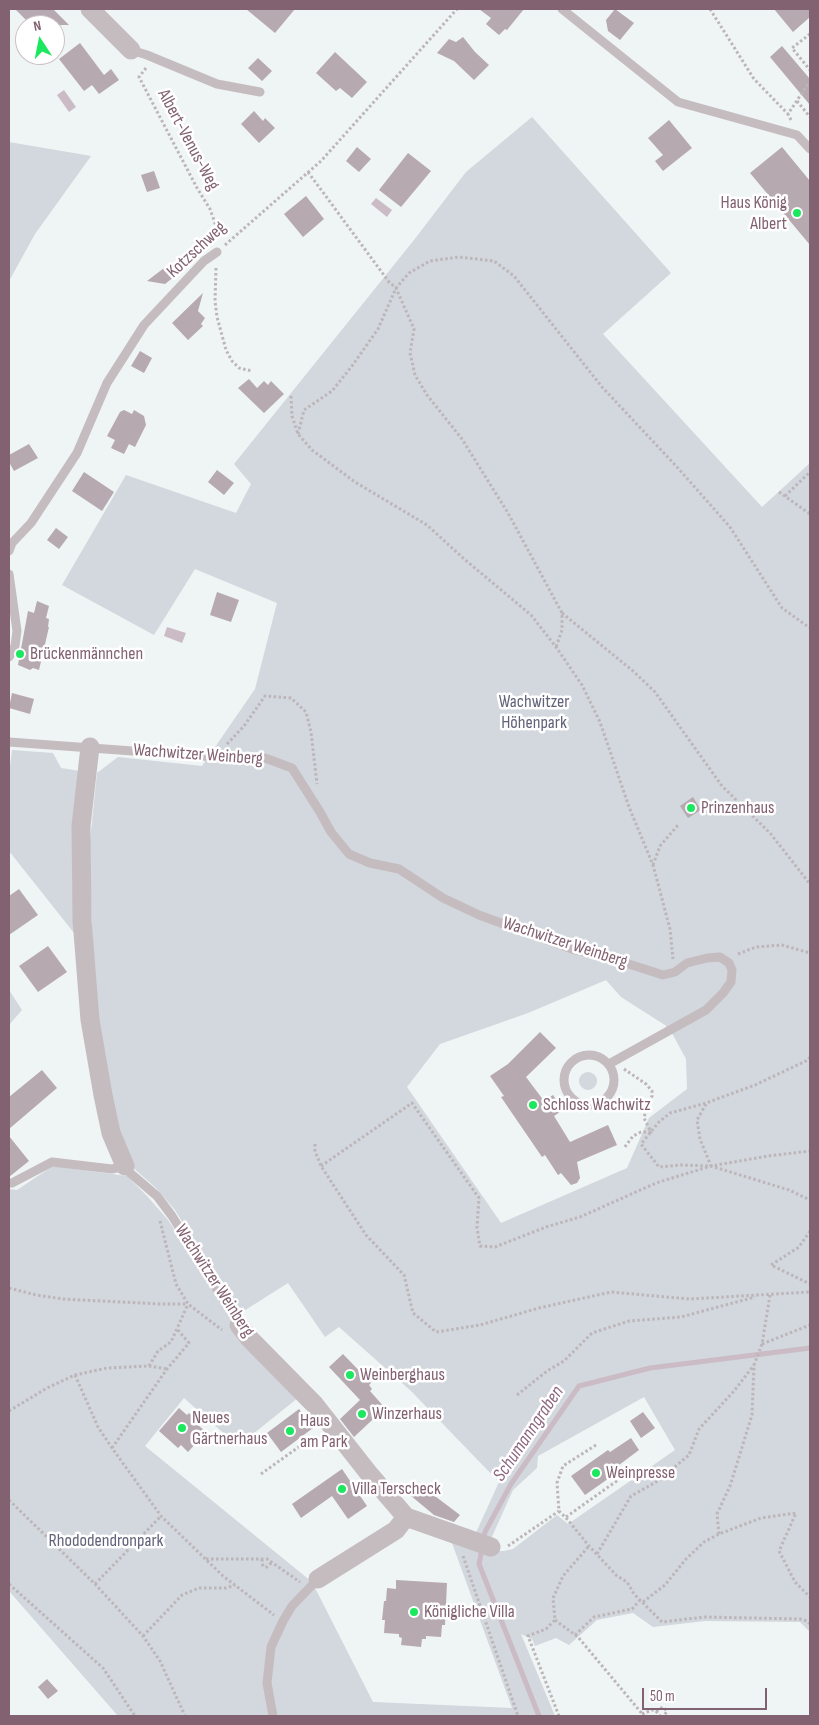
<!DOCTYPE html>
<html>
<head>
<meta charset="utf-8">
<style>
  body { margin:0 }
  #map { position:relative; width:819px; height:1725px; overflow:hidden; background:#eff4f4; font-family:"Sofia Sans Condensed",sans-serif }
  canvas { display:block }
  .frame { position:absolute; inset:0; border:10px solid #826271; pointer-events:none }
  .north { position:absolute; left:15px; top:15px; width:50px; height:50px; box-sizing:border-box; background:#fff; border:1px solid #cdc0c6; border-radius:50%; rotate:349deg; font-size:14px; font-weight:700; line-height:20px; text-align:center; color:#826271 }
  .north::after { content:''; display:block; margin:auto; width:18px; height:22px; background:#1be85e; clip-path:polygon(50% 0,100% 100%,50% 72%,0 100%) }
  .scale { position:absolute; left:642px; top:1688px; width:125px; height:22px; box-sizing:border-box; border:2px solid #826271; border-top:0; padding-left:6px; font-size:15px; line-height:18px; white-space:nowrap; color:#826271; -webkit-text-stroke:4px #fff; paint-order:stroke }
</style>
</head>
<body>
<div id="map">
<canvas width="819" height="1725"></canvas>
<div class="frame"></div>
<div class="north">N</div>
<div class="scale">50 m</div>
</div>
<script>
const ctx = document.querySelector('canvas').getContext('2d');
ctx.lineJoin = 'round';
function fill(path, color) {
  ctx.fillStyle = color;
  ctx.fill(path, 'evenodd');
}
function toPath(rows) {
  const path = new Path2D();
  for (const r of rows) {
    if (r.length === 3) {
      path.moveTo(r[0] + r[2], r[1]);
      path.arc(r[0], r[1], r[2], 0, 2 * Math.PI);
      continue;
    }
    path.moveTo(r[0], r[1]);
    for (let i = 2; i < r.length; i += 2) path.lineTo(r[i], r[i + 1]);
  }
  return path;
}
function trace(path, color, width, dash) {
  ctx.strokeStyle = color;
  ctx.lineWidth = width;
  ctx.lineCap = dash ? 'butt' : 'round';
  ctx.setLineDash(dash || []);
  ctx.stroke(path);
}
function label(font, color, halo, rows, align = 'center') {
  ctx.font = font + ' "Sofia Sans Condensed",sans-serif';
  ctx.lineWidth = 5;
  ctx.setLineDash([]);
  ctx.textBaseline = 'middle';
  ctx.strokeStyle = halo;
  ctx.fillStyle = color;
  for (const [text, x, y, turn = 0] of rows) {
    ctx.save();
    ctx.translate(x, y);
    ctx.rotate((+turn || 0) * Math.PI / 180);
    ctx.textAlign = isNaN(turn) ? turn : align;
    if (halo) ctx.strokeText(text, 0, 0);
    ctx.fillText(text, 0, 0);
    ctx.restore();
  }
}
fill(toPath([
  [532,117,671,273,603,334,762,507,810,463,810,1632,800,1622,705,1621,653,1627,633,1613,597,1620,569,1645,556,1638,535,1646,532,1639,521,1634,555,1716,118,1716,9,1591,9,1189,17,1190,53,1166,127,1176,147,1196,168,1220,211,1285,235,1327,299,1397,238,1446,184,1398,145,1446,312,1582,373,1702,512,1708,452,1543,489,1551,504,1551,513,1549,557,1515,568,1524,675,1450,644,1397,538,1456,537,1468,513,1490,490,1541,475,1535,499,1482,411,1391,339,1327,325,1337,288,1283,239,1314,175,1210,156,1188,131,1166,117,1123,99,1024,92,955,90,841,97,773,118,757,202,766,255,689,277,603,195,569,154,635,62,585,126,475,236,513,251,484,234,464,414,240,466,172],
  [606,980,621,997,665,1025,673,1035,686,1059,687,1089,649,1118,627,1168,501,1223,407,1087,440,1044,528,1013],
  [9,142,91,156,35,234,9,281],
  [12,750,53,753,61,768,80,771,73,835,72,880,78,938,9,851,9,775],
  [9,990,22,1010,9,1025],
  [588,1081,9]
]), '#d3d7de');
fill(toPath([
  [64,90,76,107,69,112,57,95],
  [376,198,392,210,387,217,371,204],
  [167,627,186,633,182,643,164,636]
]), '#cbbbc5');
trace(toPath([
  [483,1540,485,1532,511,1484,579,1386,650,1368,810,1348],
  [482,1549,479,1564,539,1716]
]), '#cbbbc5', 5);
fill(toPath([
  [15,9,53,9,69,25,31,25],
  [246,9,295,9,275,33],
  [479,9,524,9,507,30,505,29,499,35,486,24,491,18],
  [615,9,634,23,620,40,608,31,606,20],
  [774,9,810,9,810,17,793,32],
  [463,37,475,52,489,65,474,80,454,61,437,53,449,39,456,42],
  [80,43,104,75,111,69,119,80,99,94,92,85,84,91,59,59],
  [782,46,810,79,810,105,770,57],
  [335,52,367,82,352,98,340,88,336,91,316,73],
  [258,58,272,71,262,81,248,68],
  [254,111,263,121,265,118,275,128,259,143,241,124],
  [669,120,692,148,663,171,655,161,663,155,648,138],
  [357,147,371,159,359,172,346,161],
  [782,147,810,181,810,245,750,173],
  [408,153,431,171,401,207,379,190],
  [154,171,160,188,147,192,141,175],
  [306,196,324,219,303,237,284,214],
  [172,262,180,272,165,284,147,281],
  [203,293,198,311,205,318,201,324,203,326,188,340,172,323],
  [140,351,152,358,144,373,131,366],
  [249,379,257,388,264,381,268,385,271,381,284,394,264,413,238,388],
  [124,410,132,414,134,410,144,416,146,425,135,447,129,444,124,454,111,448,115,440,107,436,120,412],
  [29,444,38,458,14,471,9,462,9,455],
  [217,470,234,483,224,495,208,482],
  [84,472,114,492,102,511,72,491],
  [56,528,68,537,59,549,47,540],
  [217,592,239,600,231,622,210,615],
  [37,601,49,606,46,618,49,619,48,627,49,627,39,670,33,668,30,670,18,665,28,611,34,613],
  [12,693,34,699,30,714,9,708],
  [693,797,701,810,688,818,680,806],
  [19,889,38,915,9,935,9,896],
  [48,946,67,972,38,992,19,966],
  [540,1032,556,1048,526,1077,544,1101,553,1095,563,1110,554,1116,570,1142,608,1125,617,1145,577,1162,580,1178,577,1183,571,1185,561,1173,558,1175,545,1155,542,1157,501,1097,504,1096,490,1076,508,1064],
  [42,1070,57,1088,9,1129,9,1097],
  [9,1136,29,1161,9,1177],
  [343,1354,371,1383,369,1385,372,1389,370,1391,385,1408,354,1437,340,1419,360,1400,329,1367],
  [179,1408,187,1415,189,1413,200,1423,198,1425,206,1432,188,1452,181,1445,178,1448,159,1431],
  [299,1409,313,1428,281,1452,267,1433],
  [643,1412,655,1428,641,1438,630,1421],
  [631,1438,639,1450,619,1465,622,1469,585,1495,571,1476,608,1450,610,1452],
  [342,1469,367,1506,348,1519,332,1496,301,1518,292,1504],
  [419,1484,460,1515,454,1522,434,1515,410,1495],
  [396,1580,447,1583,445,1625,442,1625,441,1637,426,1636,426,1639,422,1639,421,1647,401,1645,402,1638,399,1637,399,1634,384,1633,385,1620,382,1620,384,1601,386,1601,387,1588,396,1589],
  [47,1679,58,1691,48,1699,38,1687]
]), '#b6a9b0');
trace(toPath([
  [710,9,754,79,788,114],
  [810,34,792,48,810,70],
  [146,68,139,77,197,188,210,209,216,226,217,241],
  [797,101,810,117],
  [791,120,788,114,810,81],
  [308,172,389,282,396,288,414,329,410,353,415,375,427,395,462,439,508,513,562,613,562,630,556,647],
  [225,245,321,161,457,9],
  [216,268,215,301,217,317,226,350,232,361,239,368,252,371],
  [291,396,292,416,298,434,312,450,355,482,427,525,463,558,531,615,556,647,582,685,600,722,629,807,653,865,670,929,673,959],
  [298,434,304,410,332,391,352,366,378,329,396,288,409,273,430,261,459,257,494,261,514,276,602,387,677,467,730,527,782,608,810,628],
  [779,492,810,514],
  [785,496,810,472],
  [562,613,633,671,655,692,722,786,770,833,810,884],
  [227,744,244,726,265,696,291,698,306,712,311,732,317,784],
  [653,865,660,846,678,825],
  [738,954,756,947,782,945,810,953],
  [810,1057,808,1060,755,1085,706,1103,670,1113,659,1122,641,1144,659,1167,681,1165,711,1166,789,1190,810,1200],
  [624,1069,646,1084,652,1091,652,1096,646,1109,644,1118,651,1132,641,1132,633,1136,624,1148],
  [706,1104,697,1120,700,1139,711,1166],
  [315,1144,315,1151,321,1166,366,1235,404,1275,413,1313,436,1332,480,1325,539,1308,611,1292,689,1299,810,1292],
  [321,1166,412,1103,479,1198,477,1228,480,1246,495,1247,546,1227,580,1217,656,1183,711,1166,768,1156,810,1151],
  [160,1221,176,1284,188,1304,222,1330],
  [810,1231,799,1247,771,1265,810,1284],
  [9,1288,36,1295,63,1299,160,1304,187,1304],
  [762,1344,810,1325],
  [149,1366,158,1351,171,1342,188,1304],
  [75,1375,98,1427,112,1448,161,1516,223,1576,274,1615],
  [517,1395,547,1371,564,1361,592,1333,629,1321,681,1317,755,1297],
  [9,1411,47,1388,75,1375,107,1368,149,1366,167,1369],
  [204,1438,214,1436,225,1437,237,1443],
  [596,1445,563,1466,557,1483,559,1511,568,1520,589,1546,617,1576,627,1582,634,1594,662,1622,704,1617,800,1619,807,1621,810,1624],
  [112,1448,167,1369,189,1343,177,1329],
  [261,1474,307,1441,304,1437],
  [9,1500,95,1584,143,1636,160,1661,185,1716],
  [566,1517,628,1473],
  [719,1534,717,1514,730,1486,752,1415,754,1365,762,1344,770,1295],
  [508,1546,559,1511],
  [597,1554,631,1496,658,1481,689,1455,699,1429,734,1391,754,1365],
  [463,1556,518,1716],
  [206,1559,267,1559,300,1582],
  [262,1559,262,1564,264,1567,267,1567,271,1563],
  [9,1584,103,1668,135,1716],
  [95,1584,161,1516],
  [643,1602,665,1585,686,1559,704,1542,719,1534,761,1518,796,1513,779,1551,795,1582,810,1597],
  [555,1620,578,1637,644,1716],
  [575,1635,594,1617,632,1609,640,1600],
  [143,1636,182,1595,199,1588,226,1588,235,1585],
  [656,1711,660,1716],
  [642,1714,652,1710,656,1711,663,1707,667,1711,664,1716],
  [559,1716,528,1636,546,1629,555,1620,553,1598,563,1576,589,1546]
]), '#bcb6b9', 3, [2.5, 2.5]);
trace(toPath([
  [562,9,678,102,797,135,810,149],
  [131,50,147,55,217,84,260,92],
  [9,551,12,543,31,523,77,453,107,383,144,325,204,261,217,252],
  [9,574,17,631,15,646,9,657],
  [9,742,215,757,265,758,292,768,320,812,331,832,349,854,370,863,399,869,443,898,479,915,572,949,607,957,663,975,675,972,687,963,707,958,720,957,729,963,732,970,731,982,723,993,706,1010,609,1064],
  [589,1080,25],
  [9,1183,12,1183,52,1162,112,1169,125,1166,130,1173,157,1196,172,1216,239,1325],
  [273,1716,267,1683,271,1647,283,1621,292,1606,318,1579]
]), '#c5bcc0', 9);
trace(toPath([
  [90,9,131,50],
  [90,747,81,826,82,920,90,1020,103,1095,111,1133,125,1166],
  [239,1325,249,1338,315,1405,370,1475,406,1517,491,1547],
  [318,1579,396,1530,406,1517]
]), '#c5bcc0', 19);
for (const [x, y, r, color] of [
  [797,213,5,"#1be85e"],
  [20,654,5,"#1be85e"],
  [691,808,5,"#1be85e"],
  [533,1105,5,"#1be85e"],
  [350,1375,5,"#1be85e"],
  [362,1414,5,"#1be85e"],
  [182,1428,5,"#1be85e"],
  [290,1431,5,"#1be85e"],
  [596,1473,5,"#1be85e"],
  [342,1489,5,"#1be85e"],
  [414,1612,5,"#1be85e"]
]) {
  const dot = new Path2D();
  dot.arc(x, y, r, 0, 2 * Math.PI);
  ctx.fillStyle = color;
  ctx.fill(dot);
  trace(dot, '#fff', 2);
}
label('18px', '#826271', '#fff', [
  ["Albert-Venus-Weg",188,140,62],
  ["Kotzschweg",197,250,-43],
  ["Wachwitzer Weinberg",198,755,4],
  ["Wachwitzer Weinberg",565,943,18],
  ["Wachwitzer Weinberg",214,1281,57]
]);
label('18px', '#826271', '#fff', [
  ["Haus König",787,203,"right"],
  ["Albert",787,224,"right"],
  ["Brückenmännchen",30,654],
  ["Prinzenhaus",701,808],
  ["Schloss Wachwitz",543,1105],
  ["Weinberghaus",360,1375],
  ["Winzerhaus",372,1414],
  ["Neues",192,1418],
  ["Gärtnerhaus",192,1439],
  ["Haus",300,1421],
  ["am Park",300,1442],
  ["Weinpresse",606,1473],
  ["Villa Terscheck",352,1489],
  ["Königliche Villa",424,1612]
], 'left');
label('18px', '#616379', '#fff', [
  ["Wachwitzer",534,702],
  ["Höhenpark",534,723],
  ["Rhododendronpark",106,1541]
]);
label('italic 19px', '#8d6680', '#fff', [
  ["Schumanngraben",529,1434,-56]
]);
</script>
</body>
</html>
